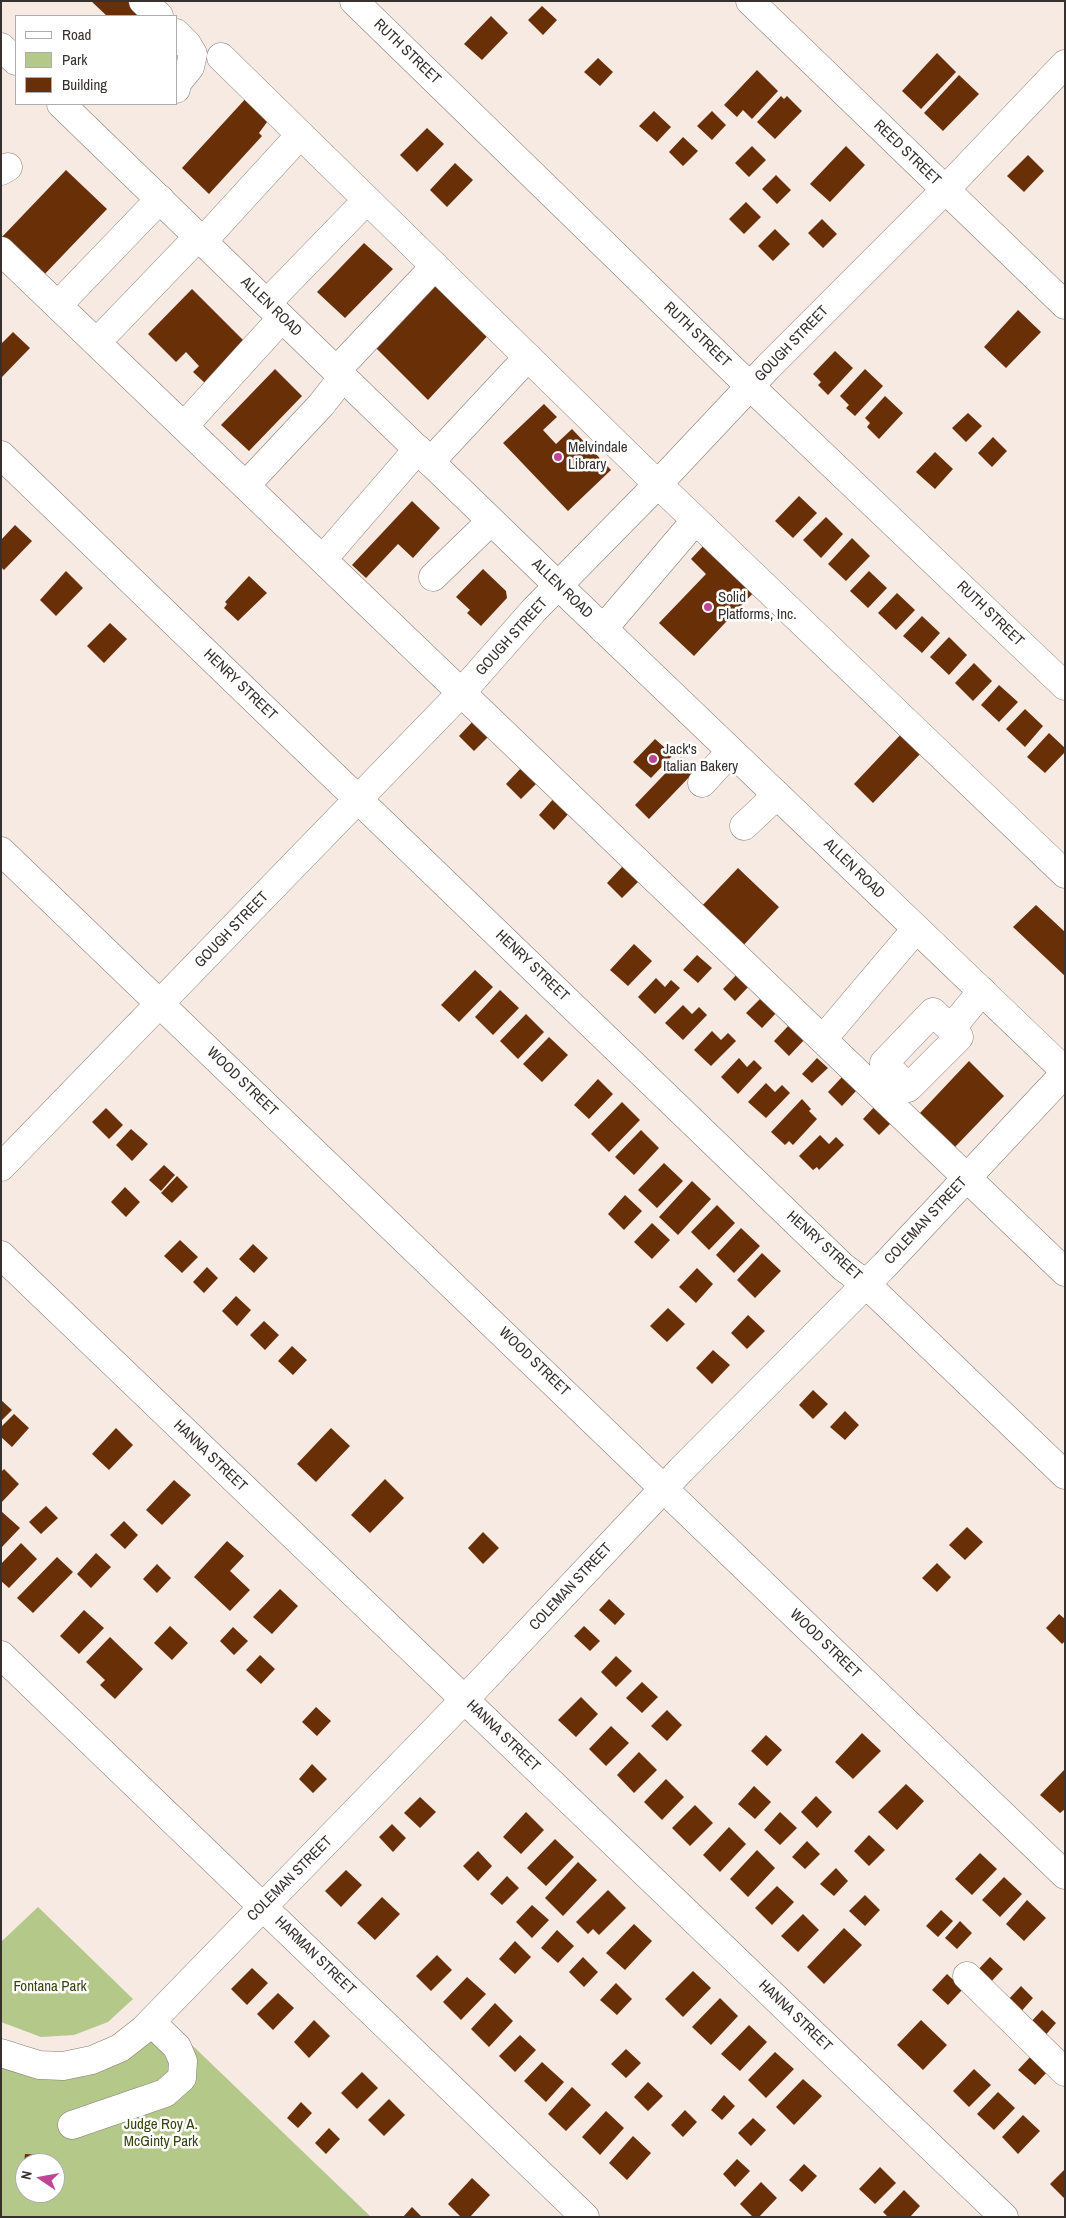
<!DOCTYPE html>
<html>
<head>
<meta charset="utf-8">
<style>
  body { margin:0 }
  #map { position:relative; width:1066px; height:2218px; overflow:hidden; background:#f7eae3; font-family:"Archivo Narrow",sans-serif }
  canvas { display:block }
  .frame { position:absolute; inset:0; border:2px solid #36312e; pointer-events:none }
  .legend { position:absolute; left:15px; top:15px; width:162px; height:90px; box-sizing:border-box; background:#fff; border:1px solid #afadab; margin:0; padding:6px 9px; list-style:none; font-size:15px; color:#36312e }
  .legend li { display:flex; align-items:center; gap:10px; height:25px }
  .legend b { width:25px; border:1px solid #afadab }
  .north { position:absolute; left:15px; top:2153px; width:50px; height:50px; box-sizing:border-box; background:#fff; border:1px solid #afadab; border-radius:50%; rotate:282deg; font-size:14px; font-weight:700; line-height:20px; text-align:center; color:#36312e }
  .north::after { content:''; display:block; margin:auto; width:18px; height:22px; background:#c04597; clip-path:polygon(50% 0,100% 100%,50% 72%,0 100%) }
</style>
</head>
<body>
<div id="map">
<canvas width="1066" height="2218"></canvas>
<div class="frame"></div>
<ul class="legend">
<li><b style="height:6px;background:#fff"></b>Road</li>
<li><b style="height:14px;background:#b3c889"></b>Park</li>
<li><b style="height:14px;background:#692f07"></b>Building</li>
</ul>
<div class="north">N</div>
</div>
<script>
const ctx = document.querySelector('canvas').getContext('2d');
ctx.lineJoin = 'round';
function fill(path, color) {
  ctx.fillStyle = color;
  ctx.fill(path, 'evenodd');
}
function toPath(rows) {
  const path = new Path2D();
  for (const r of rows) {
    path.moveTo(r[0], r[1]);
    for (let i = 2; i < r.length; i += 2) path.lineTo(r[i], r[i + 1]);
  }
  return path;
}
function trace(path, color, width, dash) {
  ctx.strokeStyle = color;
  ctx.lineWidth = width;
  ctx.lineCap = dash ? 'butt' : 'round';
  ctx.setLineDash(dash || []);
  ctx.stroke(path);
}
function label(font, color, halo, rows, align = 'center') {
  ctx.font = font + ' "Archivo Narrow",sans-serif';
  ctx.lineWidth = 5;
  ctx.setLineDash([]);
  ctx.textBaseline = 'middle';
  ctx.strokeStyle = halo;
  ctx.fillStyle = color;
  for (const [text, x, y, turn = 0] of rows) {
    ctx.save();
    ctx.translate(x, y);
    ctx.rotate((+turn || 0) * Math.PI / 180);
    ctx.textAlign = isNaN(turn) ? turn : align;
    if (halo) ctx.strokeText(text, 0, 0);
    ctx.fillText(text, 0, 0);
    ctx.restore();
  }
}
fill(toPath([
  [38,1907,133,1999,108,2022,74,2035,41,2037,1,2022,1,1942],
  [170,2024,371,2217,1,2217,1,2067,33,2078,88,2076,135,2053],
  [25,2163,55,2163,55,2193,25,2193]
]), '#b3c889');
fill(toPath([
  [91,1,132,1,147,16,107,16],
  [542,6,557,20,543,35,528,20],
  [491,16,508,33,482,60,464,44],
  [937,53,956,72,921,109,902,91],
  [598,58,613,72,600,86,584,72],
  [757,70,778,91,752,119,743,110,737,117,724,105],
  [959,75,979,94,943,131,924,113],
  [248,96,270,118,259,133,262,136,209,194,182,168],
  [781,96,784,99,787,96,802,111,775,139,757,122],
  [654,111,671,127,657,142,639,126],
  [712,111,726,125,712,140,697,126],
  [427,128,444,144,417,172,400,155],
  [683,137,698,151,683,166,669,152],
  [752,146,766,160,749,177,735,163],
  [846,146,865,165,830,202,810,184],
  [1028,155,1044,171,1024,192,1007,176],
  [455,163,473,180,447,207,430,190],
  [66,170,107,209,41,278,1,238],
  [776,175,791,190,777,204,762,189],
  [746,202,761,217,744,234,729,219],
  [822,219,837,234,823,248,808,233],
  [775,229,790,244,773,261,758,246],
  [364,243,393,269,345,318,317,292],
  [436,280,493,330,428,400,373,345],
  [192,289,246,343,206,384,193,372,199,366,186,352,176,362,148,334],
  [1018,310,1041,332,1006,368,984,347],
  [13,332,30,348,1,378,1,344],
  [835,351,853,368,828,395,818,385,821,382,813,374],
  [275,369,302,396,249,451,221,425],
  [865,369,883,386,855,416,846,408,849,405,840,396],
  [885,396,903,413,879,439,867,427,870,423,865,418],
  [544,404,557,417,543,430,556,444,572,429,611,470,568,511,503,443],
  [968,413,982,426,966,442,952,428],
  [993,437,1007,451,992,467,978,453],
  [935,452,953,469,935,489,916,472],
  [799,496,817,513,793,538,775,521],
  [412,501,440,528,413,558,398,544,366,578,352,565],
  [826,517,843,534,821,558,803,540],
  [15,525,32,541,4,570,1,567,1,540],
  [852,538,870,556,846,581,828,564],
  [706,543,756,590,694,656,659,623,706,574,691,559],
  [483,569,506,591,507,598,481,626,467,613,470,610,456,597],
  [66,571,83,588,56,616,40,600],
  [869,571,887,588,868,608,850,591],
  [249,576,267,593,238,621,224,608,227,604,225,602],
  [897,593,915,610,896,630,878,613],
  [922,616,940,633,922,653,903,636],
  [110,623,127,639,104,663,87,646],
  [949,637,967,655,949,675,930,657],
  [974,663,992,681,973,701,955,683],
  [999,685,1018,702,999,722,981,705],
  [1025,709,1043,726,1025,747,1006,729],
  [475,719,491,734,474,751,459,736],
  [904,731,924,750,873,803,854,784],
  [1049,733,1065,748,1065,752,1045,773,1027,757],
  [655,739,673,755,651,778,633,762],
  [681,757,695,771,649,819,635,805],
  [522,767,538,782,521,799,506,784],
  [555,797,570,812,554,830,539,815],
  [623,866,639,881,622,898,607,883],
  [738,868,779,907,740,949,699,909],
  [1036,905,1065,932,1065,976,1013,927],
  [634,944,652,961,628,986,610,970],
  [697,955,712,968,698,983,683,970],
  [475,970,493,987,459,1022,441,1005],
  [739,972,751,984,735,1001,723,989],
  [656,978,665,987,671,980,680,988,655,1014,638,997],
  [500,990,519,1008,493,1035,475,1017],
  [763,996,778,1011,762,1028,746,1013],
  [683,1005,692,1014,699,1007,707,1015,683,1040,665,1023],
  [526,1014,544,1032,518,1059,500,1041],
  [790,1024,805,1039,789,1056,774,1041],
  [712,1031,721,1040,728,1033,736,1041,711,1066,694,1050],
  [549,1037,568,1055,542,1082,523,1064],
  [739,1058,747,1067,754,1060,762,1068,738,1094,721,1077],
  [817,1058,828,1068,812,1083,802,1074],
  [969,1061,1004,1096,955,1147,920,1113],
  [842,1077,856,1091,842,1106,828,1092],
  [598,1079,613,1094,589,1119,574,1105],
  [766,1083,775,1092,782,1085,790,1093,766,1118,748,1102],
  [802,1099,811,1109,809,1111,817,1119,793,1145,789,1141,785,1145,771,1132],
  [622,1102,640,1120,609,1152,591,1134],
  [876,1105,893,1121,879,1135,863,1119],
  [106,1108,123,1125,109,1139,92,1122],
  [131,1129,148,1144,132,1161,116,1145],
  [641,1130,659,1148,634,1175,615,1157],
  [820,1135,829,1144,836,1137,844,1145,819,1170,817,1167,813,1170,799,1156],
  [664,1163,683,1181,657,1208,638,1190],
  [164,1165,175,1175,161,1191,149,1180],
  [177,1176,188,1187,172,1203,161,1193],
  [692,1181,711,1199,678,1235,659,1217],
  [125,1187,140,1202,126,1217,111,1202],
  [625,1195,642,1211,624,1230,608,1214],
  [717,1205,735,1223,709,1250,691,1232],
  [652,1223,670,1240,652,1259,634,1242],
  [741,1228,760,1246,734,1273,716,1255],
  [180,1240,198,1257,182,1273,164,1256],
  [253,1244,268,1258,254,1273,239,1259],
  [762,1253,781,1271,755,1298,737,1280],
  [207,1267,218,1278,204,1293,193,1282],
  [697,1268,713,1284,696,1303,679,1287],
  [236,1296,251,1310,237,1326,222,1311],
  [668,1308,685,1324,667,1342,650,1326],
  [748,1315,765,1331,747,1349,731,1333],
  [264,1321,279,1335,265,1350,250,1335],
  [292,1346,307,1360,293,1375,278,1361],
  [713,1350,730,1365,712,1384,696,1368],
  [813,1390,828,1404,813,1419,799,1405],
  [1,1400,12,1410,1,1421],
  [845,1411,859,1425,845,1440,830,1427],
  [14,1414,29,1428,12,1447,1,1437,1,1427],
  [116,1428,133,1445,109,1470,92,1454],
  [331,1428,350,1446,316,1482,297,1464],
  [4,1469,19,1484,1,1503,1,1472],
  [385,1479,404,1498,370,1533,351,1515],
  [174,1480,191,1495,162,1525,146,1510],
  [46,1506,58,1518,41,1534,29,1522],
  [1,1511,20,1528,1,1548],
  [124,1521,138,1535,125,1549,110,1535],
  [967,1527,983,1542,965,1560,949,1545],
  [483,1532,499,1548,483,1564,468,1548],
  [227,1541,244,1556,230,1571,250,1590,230,1611,194,1577],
  [21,1543,37,1559,9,1588,1,1581,1,1564],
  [96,1553,111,1567,91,1588,77,1574],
  [57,1557,73,1572,33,1613,17,1598],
  [937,1563,951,1577,937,1592,922,1578],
  [157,1564,171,1578,157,1593,143,1579],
  [280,1589,298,1606,272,1634,253,1617],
  [609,1599,625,1614,615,1625,599,1610],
  [84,1610,104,1628,79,1654,60,1636],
  [1059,1614,1065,1619,1065,1641,1062,1644,1046,1628],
  [170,1626,188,1643,172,1660,154,1643],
  [584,1626,600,1641,590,1651,574,1636],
  [233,1627,248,1641,234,1655,220,1641],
  [110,1637,143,1669,115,1699,100,1685,105,1680,86,1662],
  [260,1655,275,1669,261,1684,246,1670],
  [616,1656,632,1671,616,1687,601,1672],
  [642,1682,658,1697,642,1713,626,1698],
  [581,1697,598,1714,576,1737,558,1720],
  [316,1707,331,1721,317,1736,302,1722],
  [667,1710,682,1725,667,1741,651,1726],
  [611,1726,629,1743,606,1766,589,1749],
  [862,1733,881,1751,853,1779,835,1762],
  [766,1735,782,1750,767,1766,751,1751],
  [639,1752,657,1770,634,1793,617,1775],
  [312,1764,327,1779,313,1793,299,1779],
  [1065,1769,1065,1809,1060,1813,1040,1795],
  [666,1779,684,1797,662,1820,644,1802],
  [906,1784,924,1801,897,1830,878,1812],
  [754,1786,771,1802,755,1819,738,1804],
  [816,1796,832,1812,817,1828,801,1812],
  [420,1797,436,1812,420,1828,404,1813],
  [695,1805,713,1823,690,1846,672,1828],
  [526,1812,544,1830,521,1854,503,1837],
  [780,1812,797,1828,780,1845,764,1830],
  [392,1824,406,1838,393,1852,379,1837],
  [729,1827,746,1844,720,1872,703,1855],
  [869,1835,885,1850,869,1866,854,1851],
  [555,1839,574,1857,546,1886,527,1868],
  [807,1841,820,1854,805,1869,792,1857],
  [757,1850,775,1868,748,1897,730,1879],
  [478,1851,492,1866,478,1881,463,1866],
  [980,1853,997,1869,972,1895,955,1879],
  [578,1862,597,1880,563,1916,545,1898],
  [836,1868,848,1881,834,1896,820,1884],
  [346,1870,362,1885,341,1907,325,1891],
  [507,1876,519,1888,502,1905,490,1894],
  [1004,1877,1022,1894,1000,1917,982,1900],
  [777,1886,794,1902,772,1925,755,1908],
  [608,1890,626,1908,599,1935,593,1929,588,1934,576,1922],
  [865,1895,880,1910,865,1926,849,1911],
  [382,1897,400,1914,375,1940,357,1923],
  [1027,1900,1046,1918,1024,1941,1006,1924],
  [532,1905,549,1920,532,1938,516,1922],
  [941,1910,953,1921,938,1937,926,1926],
  [803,1914,819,1930,798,1952,781,1936],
  [960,1921,972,1933,957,1949,945,1938],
  [634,1924,652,1941,625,1970,606,1953],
  [844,1928,862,1945,824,1984,807,1967],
  [557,1930,574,1946,558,1963,541,1948],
  [515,1941,531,1957,515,1974,499,1959],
  [437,1955,452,1970,431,1991,416,1976],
  [583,1957,598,1972,584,1987,569,1972],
  [990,1957,1003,1969,988,1985,975,1973],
  [252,1968,268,1983,247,2005,231,1989],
  [693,1971,711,1988,683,2017,665,1999],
  [947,1974,963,1989,948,2005,932,1990],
  [467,1977,486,1994,461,2020,443,2002],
  [616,1983,632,1999,617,2015,600,2000],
  [1021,1986,1033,1998,1019,2014,1006,2002],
  [278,1993,294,2008,273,2030,257,2014],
  [720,1998,738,2016,711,2045,692,2027],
  [495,2003,513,2021,489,2047,471,2029],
  [1042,2010,1056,2023,1043,2038,1028,2025],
  [314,2020,330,2036,309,2058,294,2042],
  [921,2020,947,2045,923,2070,897,2045],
  [749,2025,767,2042,740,2071,721,2054],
  [520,2035,536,2050,515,2072,499,2056],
  [626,2049,641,2063,626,2078,611,2064],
  [775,2052,794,2069,766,2098,748,2080],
  [1032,2055,1049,2070,1035,2085,1018,2070],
  [542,2062,564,2082,546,2102,524,2081],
  [974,2069,991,2085,969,2107,953,2091],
  [362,2072,378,2088,357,2109,341,2093],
  [803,2079,822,2096,794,2125,776,2107],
  [648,2082,663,2096,648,2111,634,2097],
  [572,2087,591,2105,566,2131,548,2114],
  [998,2092,1015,2108,994,2130,977,2114],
  [724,2095,735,2106,722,2120,711,2110],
  [389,2099,405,2115,384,2136,368,2120],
  [301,2102,312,2113,298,2128,287,2118],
  [685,2110,697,2122,683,2137,671,2125],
  [606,2111,624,2128,600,2155,582,2137],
  [1023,2115,1040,2131,1018,2154,1002,2137],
  [753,2118,766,2130,751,2146,738,2133],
  [329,2128,340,2139,326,2154,315,2143],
  [633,2136,651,2153,627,2180,609,2163],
  [25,2154,44,2155,43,2163,24,2163],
  [737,2159,750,2171,735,2187,723,2174],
  [804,2164,817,2176,802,2192,789,2180],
  [880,2167,896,2183,875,2204,859,2189],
  [1065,2169,1065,2199,1050,2184],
  [472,2178,490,2195,470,2217,461,2217,448,2204],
  [761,2182,777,2198,759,2217,753,2217,740,2204],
  [904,2190,920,2206,910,2217,888,2217,883,2212],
  [412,2207,422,2217,403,2217]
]), '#692f07');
const minor = toPath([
  [143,1,159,16],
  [354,1,732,369,1065,686],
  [750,1,1065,305],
  [176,33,187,44,193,54,190,67,177,83,176,89],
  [221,57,639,466,1065,874],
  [1,171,8,167],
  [203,241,300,135],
  [1,251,1065,1272],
  [267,303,367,200],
  [58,305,160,199],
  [97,342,198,237],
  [336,371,435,266],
  [184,426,282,318],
  [1,455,843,1267,866,1284,1065,1475],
  [430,462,528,357],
  [246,485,321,405,343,377],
  [323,559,418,449],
  [433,577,491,521],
  [603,629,689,528],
  [702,783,731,751],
  [744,826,777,795],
  [1,851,1065,1875],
  [953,1031,933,1012,884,1063,908,1088,959,1037,953,1031,959,1019,982,991],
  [823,1039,916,929],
  [1,1167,462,692,534,610,658,484,768,367,945,190,1065,64],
  [1,1255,1004,2217],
  [1,1655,585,2217],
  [967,1976,1065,2072],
  [1,2053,39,2065,63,2066,92,2060,120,2048,143,2030,465,1699,681,1470,885,1265,1065,1073],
  [72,2125,165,2093,182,2078,183,2061,177,2047,151,2022]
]);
const major = toPath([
  [1,47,16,61],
  [61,104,542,570,1065,1071]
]);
trace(minor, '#887b75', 29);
trace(major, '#887b75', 29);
trace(minor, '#fff', 28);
trace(major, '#fff', 28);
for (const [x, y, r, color] of [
  [558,457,5,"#c04597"],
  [708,607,5,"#c04597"],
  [653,759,5,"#c04597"]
]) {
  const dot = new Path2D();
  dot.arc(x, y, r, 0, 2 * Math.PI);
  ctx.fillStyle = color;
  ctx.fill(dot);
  trace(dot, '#fff', 2);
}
label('15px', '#36312e', '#fff', [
  ["RUTH STREET",407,52,44],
  ["REED STREET",907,153,44],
  ["ALLEN ROAD",271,307,44],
  ["RUTH STREET",697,335,44],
  ["GOUGH STREET",792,344,-46],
  ["ALLEN ROAD",562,589,44],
  ["RUTH STREET",990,614,44],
  ["GOUGH STREET",512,637,-48],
  ["HENRY STREET",240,685,44],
  ["ALLEN ROAD",854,869,44],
  ["GOUGH STREET",232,930,-46],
  ["HENRY STREET",532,966,44],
  ["WOOD STREET",242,1082,44],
  ["COLEMAN STREET",926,1221,-47],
  ["HENRY STREET",824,1246,42],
  ["WOOD STREET",534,1362,44],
  ["HANNA STREET",210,1456,44],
  ["COLEMAN STREET",571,1587,-47],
  ["WOOD STREET",825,1644,44],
  ["HANNA STREET",503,1736,44],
  ["COLEMAN STREET",290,1879,-45],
  ["HARMAN STREET",315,1956,44],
  ["HANNA STREET",795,2016,44]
]);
label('15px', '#36312e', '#fff', [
  ["Melvindale",568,448],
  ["Library",568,465],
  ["Solid",718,598],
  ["Platforms, Inc.",718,615],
  ["Jack's",663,750],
  ["Italian Bakery",663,767]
], 'left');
label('15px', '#364411', '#fff', [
  ["Fontana Park",50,1987],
  ["Judge Roy A.",161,2125],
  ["McGinty Park",161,2142]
]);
</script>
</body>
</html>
